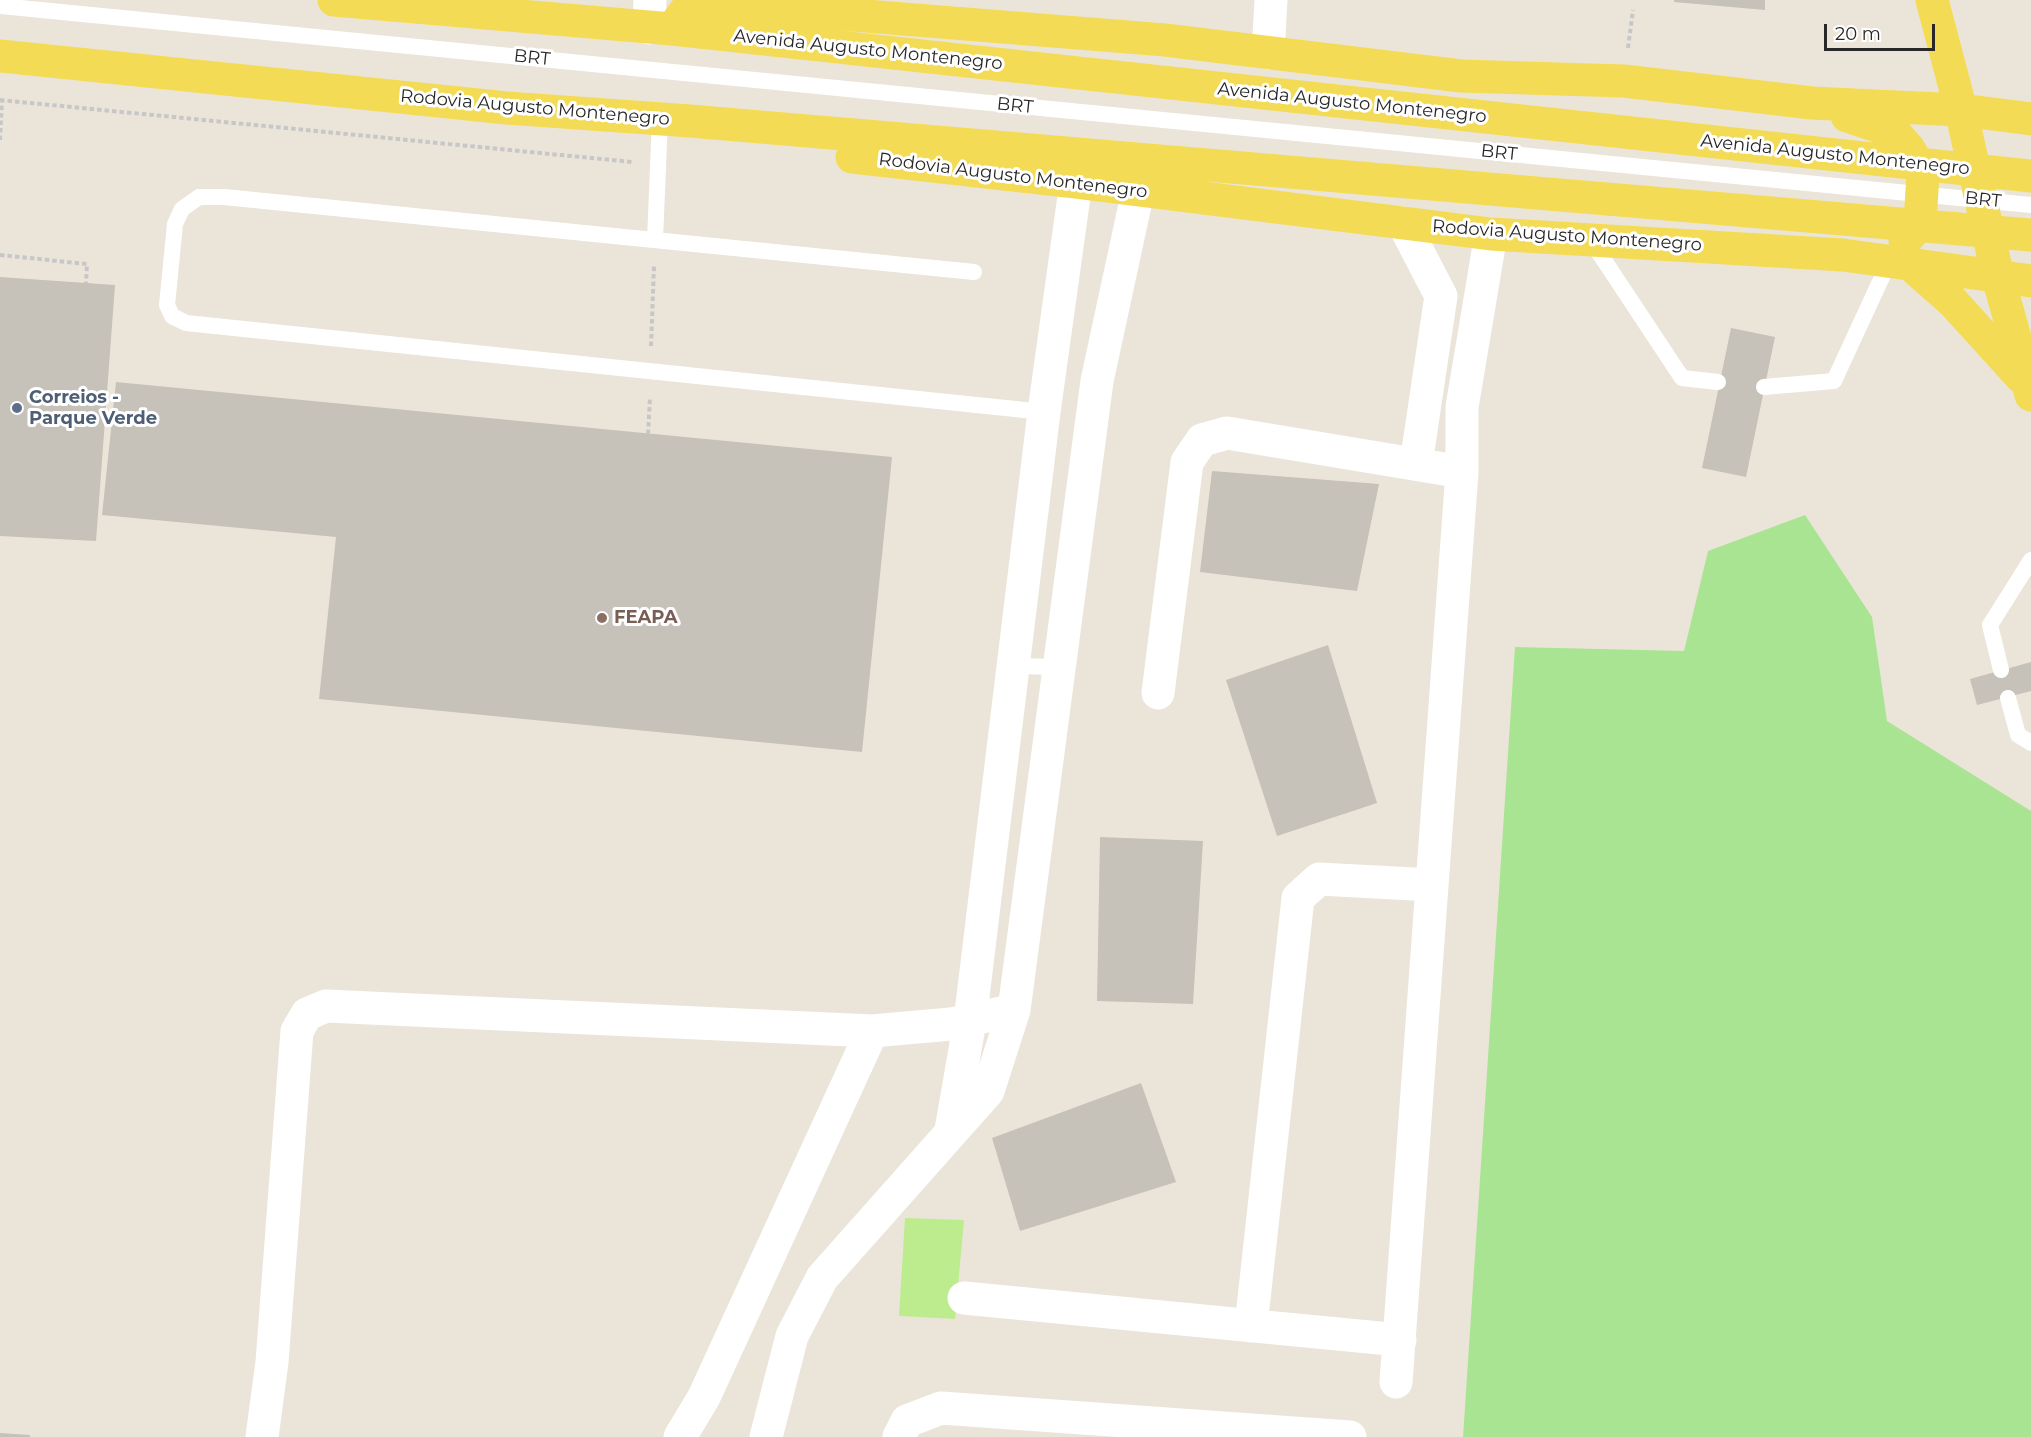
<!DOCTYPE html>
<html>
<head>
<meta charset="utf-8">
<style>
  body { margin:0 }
  #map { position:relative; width:2031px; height:1437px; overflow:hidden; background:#ebe5d9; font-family:Montserrat,sans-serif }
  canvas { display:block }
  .scale { position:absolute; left:1824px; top:24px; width:111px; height:27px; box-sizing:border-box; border:3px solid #282828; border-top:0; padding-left:8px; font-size:18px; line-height:21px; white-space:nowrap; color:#282828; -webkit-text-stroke:4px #fff; paint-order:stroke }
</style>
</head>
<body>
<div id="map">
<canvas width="2031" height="1437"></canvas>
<div class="scale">20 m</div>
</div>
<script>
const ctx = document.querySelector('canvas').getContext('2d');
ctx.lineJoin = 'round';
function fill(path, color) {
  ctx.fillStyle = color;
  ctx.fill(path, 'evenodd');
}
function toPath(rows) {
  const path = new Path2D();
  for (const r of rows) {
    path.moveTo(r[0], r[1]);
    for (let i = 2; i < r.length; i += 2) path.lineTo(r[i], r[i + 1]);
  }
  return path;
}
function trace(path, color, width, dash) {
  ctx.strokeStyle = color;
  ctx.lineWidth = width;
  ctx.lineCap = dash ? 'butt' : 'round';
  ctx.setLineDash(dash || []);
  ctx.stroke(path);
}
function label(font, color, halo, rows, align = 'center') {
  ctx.font = font + ' Montserrat,sans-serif';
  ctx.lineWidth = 6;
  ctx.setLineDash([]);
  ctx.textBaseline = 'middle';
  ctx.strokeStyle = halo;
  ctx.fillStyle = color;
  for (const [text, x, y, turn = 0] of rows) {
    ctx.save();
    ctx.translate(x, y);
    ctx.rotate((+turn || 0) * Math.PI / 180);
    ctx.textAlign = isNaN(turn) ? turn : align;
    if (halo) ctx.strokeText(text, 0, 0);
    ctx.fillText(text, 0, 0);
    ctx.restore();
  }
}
fill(toPath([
  [1805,515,1872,617,1887,721,2031,811,2031,1437,1463,1437,1515,647,1684,651,1708,551]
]), '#a9e493');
fill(toPath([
  [905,1218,964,1220,955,1319,899,1316]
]), '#bdec8e');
fill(toPath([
  [1674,0,1765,0,1765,10,1674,2],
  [0,277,115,285,96,541,0,536],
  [1731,328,1775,337,1746,477,1702,468],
  [116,382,892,457,862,752,319,699,336,537,102,515],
  [1212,471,1379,484,1357,591,1200,572],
  [1328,645,1377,803,1277,836,1226,680],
  [2031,662,2031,691,1977,705,1970,679],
  [1100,837,1203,841,1193,1004,1097,1001],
  [1141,1083,1176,1182,1020,1231,992,1138],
  [0,1433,30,1435,30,1437,0,1437]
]), '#c6c1b9');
trace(toPath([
  [1628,48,1633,10],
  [0,100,632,162],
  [0,140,2,100],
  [0,255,87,264,86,283],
  [651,346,654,266],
  [648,434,650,398]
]), '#c7c7c7', 4, [4.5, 3]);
trace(toPath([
  [0,6,2031,205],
  [1590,239,1682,378,1718,382],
  [655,240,660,119],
  [974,272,224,197,199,197,182,209,175,224,167,305,172,316,186,323,1044,412],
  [1764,387,1834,381,1889,262],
  [1013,666,1059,667],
  [2001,670,1990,625,2031,560],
  [2008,698,2018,735,2031,743]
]), '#fff', 16);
trace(toPath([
  [649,28,650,0],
  [1268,53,1271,0],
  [1403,223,1441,296,1416,464],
  [1158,693,1187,462,1202,440,1227,433,1462,472],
  [951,1130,970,1021,1044,412,1076,182],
  [964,1298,1400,1340],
  [1251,1326,1298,898,1319,879,1432,885],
  [1396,1382,1462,472,1462,407,1491,234],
  [262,1437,272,1362,297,1031,307,1014,326,1006,872,1031,951,1024,1014,1010],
  [680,1437,704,1397,872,1031],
  [766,1437,792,1336,822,1278,988,1091,1014,1010,1097,381,1138,191],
  [899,1437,907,1421,941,1408,1350,1437]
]), '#fff', 33);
trace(toPath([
  [334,0,672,29,2031,176],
  [1932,0,1961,110,1998,277,2031,395],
  [672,29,692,2,1165,40,1461,76,1624,81,1812,103,1961,110,2031,119],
  [0,56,507,108,690,121,2031,235],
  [1847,116,1894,132,1909,149,1923,174,1920,223,1905,241],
  [852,157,1076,182,1491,234,1843,255,2031,281],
  [1911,265,1952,301,2021,377]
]), '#f4db55', 33);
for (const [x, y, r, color] of [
  [17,408,6,"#5c6f8a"],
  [602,618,6,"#8d6e63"]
]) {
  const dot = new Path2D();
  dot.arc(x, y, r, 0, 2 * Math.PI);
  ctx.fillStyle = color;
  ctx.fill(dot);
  trace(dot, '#fff', 2);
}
label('18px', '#282828', '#fff', [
  ["Avenida Augusto Montenegro",868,50,6],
  ["BRT",532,58,6],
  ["Avenida Augusto Montenegro",1352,103,6],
  ["BRT",1015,106,6],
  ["Rodovia Augusto Montenegro",535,108,5],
  ["BRT",1499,153,6],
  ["Avenida Augusto Montenegro",1835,155,6],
  ["Rodovia Augusto Montenegro",1013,176,7],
  ["BRT",1983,200,6],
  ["Rodovia Augusto Montenegro",1567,236,4]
]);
label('bold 18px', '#4e5e75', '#fff', [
  ["Correios -",29,398],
  ["Parque Verde",29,419]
], 'left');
label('bold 18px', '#785e54', '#fff', [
  ["FEAPA",614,618]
], 'left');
</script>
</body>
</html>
